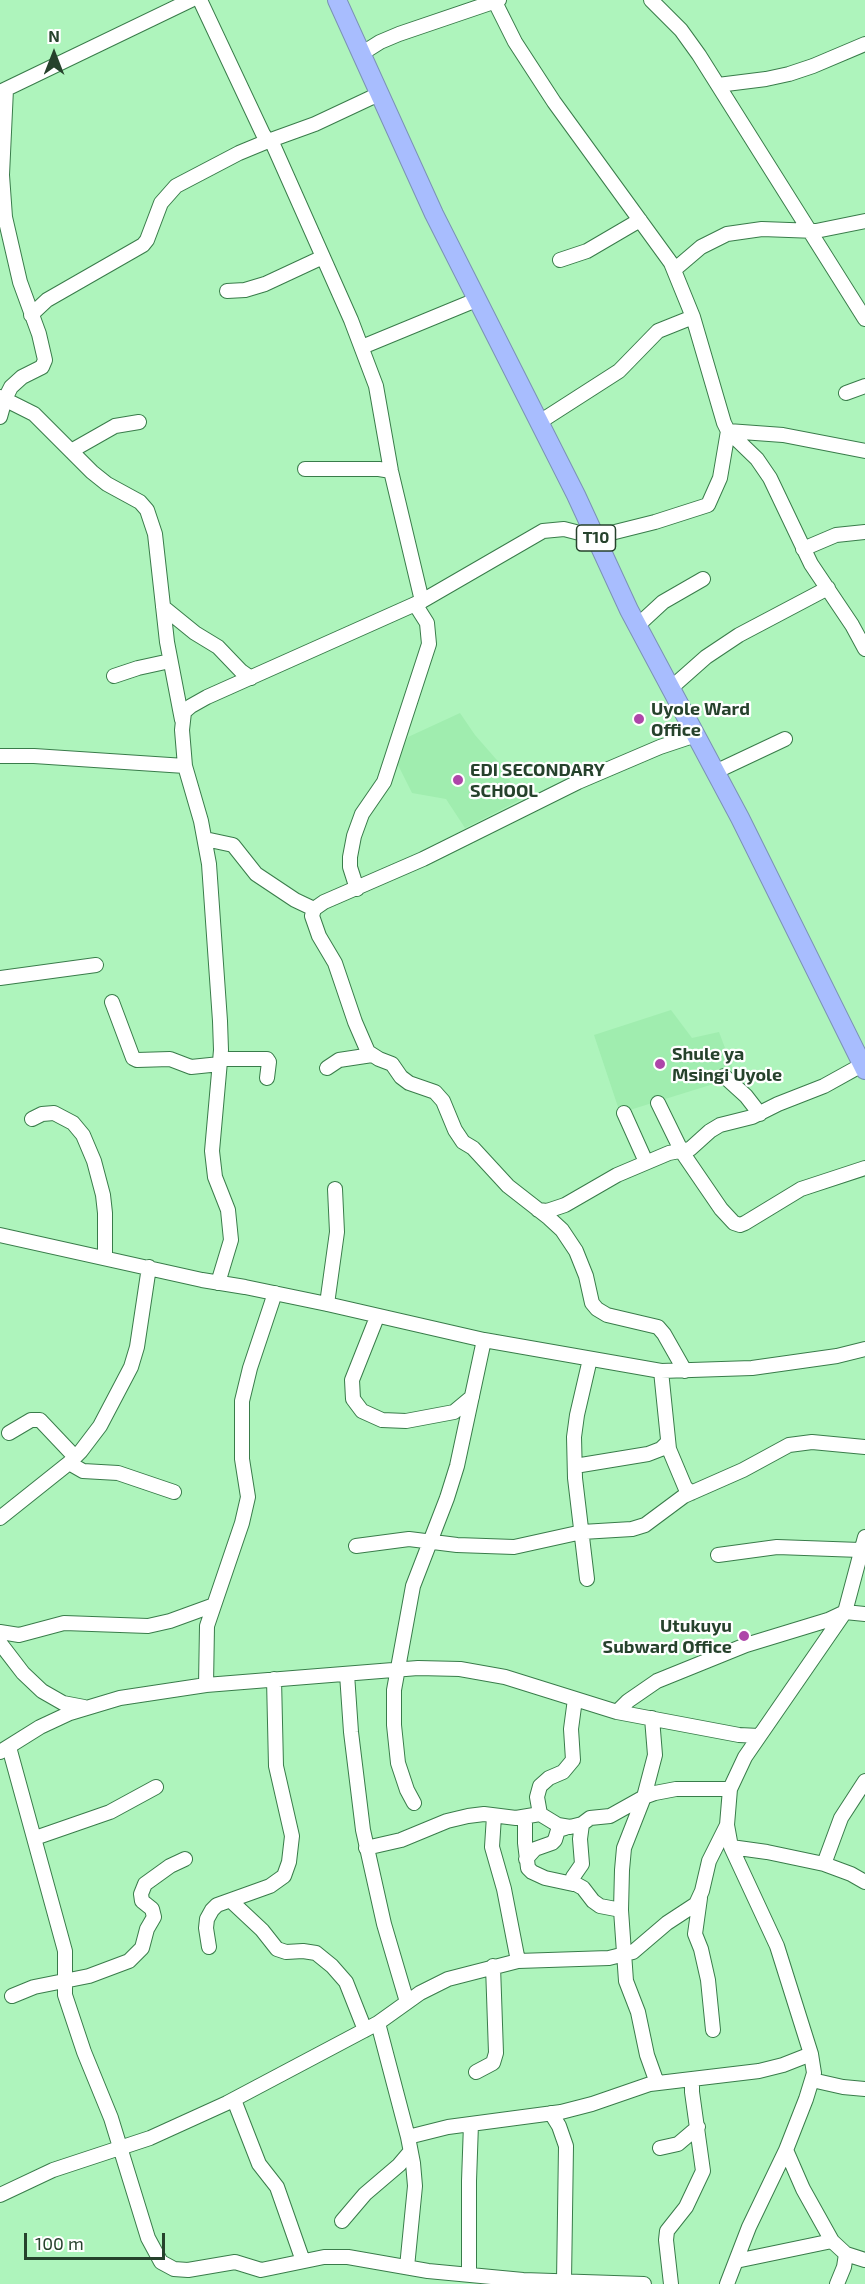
<!DOCTYPE html>
<html>
<head>
<meta charset="utf-8">
<style>
  body { margin:0 }
  #map { position:relative; width:865px; height:2284px; overflow:hidden; background:#aef4bc; font-family:"Exo 2",sans-serif }
  canvas { display:block }
  .north { position:absolute; left:24px; top:24px; width:60px; height:60px; -webkit-text-stroke:4px #fff; paint-order:stroke; rotate:0deg; font-size:16px; font-weight:700; line-height:24px; text-align:center; color:#26422c }
  .north::after { content:''; display:block; margin:auto; width:21px; height:27px; background:#26422c; clip-path:polygon(50% 0,100% 100%,50% 72%,0 100%) }
  .scale { position:absolute; left:24px; top:2233px; width:141px; height:27px; box-sizing:border-box; border:3px solid #26422c; border-top:0; padding-left:8px; font-size:18px; line-height:21px; white-space:nowrap; color:#26422c; -webkit-text-stroke:4px #fff; paint-order:stroke }
</style>
</head>
<body>
<div id="map">
<canvas width="865" height="2284"></canvas>
<div class="north">N</div>
<div class="scale">100 m</div>
</div>
<script>
const ctx = document.querySelector('canvas').getContext('2d');
ctx.lineJoin = 'round';
function fill(path, color) {
  ctx.fillStyle = color;
  ctx.fill(path, 'evenodd');
}
function toPath(rows) {
  const path = new Path2D();
  for (const r of rows) {
    path.moveTo(r[0], r[1]);
    for (let i = 2; i < r.length; i += 2) path.lineTo(r[i], r[i + 1]);
  }
  return path;
}
function trace(path, color, width, dash) {
  ctx.strokeStyle = color;
  ctx.lineWidth = width;
  ctx.lineCap = dash ? 'butt' : 'round';
  ctx.setLineDash(dash || []);
  ctx.stroke(path);
}
function label(font, color, halo, rows, align = 'center') {
  ctx.font = font + ' "Exo 2",sans-serif';
  ctx.lineWidth = 4.5;
  ctx.setLineDash([]);
  ctx.textBaseline = 'middle';
  ctx.strokeStyle = halo;
  ctx.fillStyle = color;
  for (const [text, x, y, turn = 0] of rows) {
    ctx.save();
    ctx.translate(x, y);
    ctx.rotate((+turn || 0) * Math.PI / 180);
    ctx.textAlign = isNaN(turn) ? turn : align;
    if (halo) ctx.strokeText(text, 0, 0);
    ctx.fillText(text, 0, 0);
    ctx.restore();
  }
}
fill(toPath([
  [460,713,475,735,503,767,520,800,465,828,446,799,412,793,396,761,408,737],
  [671,1010,692,1038,719,1032,736,1077,620,1113,594,1035]
]), '#a0edaf');
const minor = toPath([
  [200,0,263,134,268,141,315,124,379,94],
  [494,0,515,42,554,102,671,263,693,317,724,423,728,431,757,459,770,478,811,564,852,625,865,649],
  [651,0,681,30,699,55,865,319],
  [361,54,380,42,399,34,499,0],
  [718,85,766,79,789,74,813,66,865,44],
  [0,92,191,0],
  [271,140,351,320,376,386,391,471,422,601],
  [560,260,587,251,640,220],
  [674,270,701,247,727,234,762,229,816,231,865,221],
  [227,291,245,290,265,284,323,257],
  [31,315,47,300,143,245,147,240,161,203,176,186,239,153,268,141],
  [362,347,476,300],
  [846,393,865,386],
  [0,397,34,414,92,472,107,484,140,502,147,510,155,534,167,642,182,720],
  [0,417,5,399,11,387,22,377,42,367,45,360,39,334,20,282,5,217,2,175,6,89],
  [538,423,619,371,658,331,693,317],
  [71,451,115,426,139,422],
  [305,469,379,469,391,471],
  [803,549,836,535,865,532],
  [163,607,195,633,218,647,241,671,251,678],
  [637,626,663,602,703,579],
  [114,676,138,668,170,661],
  [671,688,706,657,739,635,828,588],
  [0,756,34,756,185,766],
  [715,772,785,739],
  [205,839,233,845,256,874,295,900,314,909],
  [357,889,350,867,350,857,354,836,362,814,384,782,429,644,427,623,415,604],
  [0,978,96,965],
  [112,1002,133,1058,137,1060,170,1059,191,1067,220,1064],
  [220,1059,267,1059,269,1062,267,1078],
  [327,1068,339,1060,372,1055],
  [724,1076,746,1096,760,1114],
  [658,1103,682,1152,721,1209,734,1223,740,1225,745,1223,801,1189,865,1168],
  [624,1113,646,1162],
  [32,1119,42,1114,54,1113,73,1123,83,1135,94,1161,103,1195,105,1213,105,1258],
  [538,1210,547,1211,565,1205,617,1175,669,1153,690,1149,710,1131,720,1125,752,1117,778,1104,824,1086,862,1065],
  [0,1235,202,1280,245,1287,327,1304,484,1340,661,1371,752,1368,837,1356,865,1349],
  [218,1283,231,1240,228,1210,215,1177,212,1151,221,1050,220,1021,209,864,201,821,185,766,182,730,184,712,191,706,207,697,422,601,543,531,564,529,595,537,655,522,708,505,720,478,728,431,783,435,865,451],
  [327,1304,337,1232,335,1189],
  [377,1317,352,1380,353,1399,362,1411,382,1420,406,1421,454,1412,472,1397],
  [661,1371,669,1449,685,1487,691,1493],
  [685,1371,664,1334,658,1327,607,1315,597,1309,592,1303,586,1276,576,1251,562,1230,549,1218,508,1186,473,1148,463,1142,455,1130,443,1101,435,1092,409,1083,401,1077,392,1064,379,1059,368,1052,355,1022,335,963,319,936,312,916,314,909,324,902,423,859,578,782,660,747,696,735],
  [9,1433,31,1420,40,1420,75,1457],
  [69,1463,83,1471,118,1473,174,1492],
  [575,1466,648,1454,661,1449,668,1442],
  [0,1518,69,1463,81,1451,100,1426,131,1367,137,1347,149,1267],
  [356,1546,409,1539,457,1545,514,1547,582,1532,632,1529,645,1525,684,1496,743,1470,789,1445,812,1442,865,1447],
  [718,1555,777,1547,860,1550],
  [587,1579,575,1478,574,1437,577,1415,590,1359],
  [0,1632,19,1635,64,1623,148,1626,170,1621,214,1605],
  [0,1643,23,1673,42,1691,63,1703,84,1707],
  [347,1674,351,1732,363,1830,384,1924,407,2002],
  [206,1685,207,1626,242,1523,248,1497,242,1459,242,1401,250,1368,275,1293],
  [617,1712,628,1701,657,1681,746,1645,828,1620,845,1612,865,1614],
  [652,1718,655,1755,644,1797,624,1848,622,1870,621,1910,626,1981,638,2012,647,2055,657,2083],
  [9,1747,65,1951,65,1995,84,2052,111,2118,148,2238,161,2262,174,2269,188,2270,235,2262,261,2270,324,2257,348,2257,428,2271,523,2280,644,2284],
  [0,1752,40,1727,70,1713,120,1698,206,1685,418,1668,460,1669,505,1677,617,1712,739,1735,759,1736],
  [414,1803,407,1790,398,1763,394,1725,394,1690,413,1586,447,1498,457,1466,484,1340],
  [540,1814,537,1797,540,1786,549,1778,563,1772,573,1760,571,1729,575,1699],
  [494,1816,492,1847,504,1889,518,1961],
  [525,1818,525,1843,528,1868,532,1872,545,1878,573,1884],
  [582,1824,580,1839,582,1864,573,1877,572,1882,583,1888,593,1901,600,1906,621,1910],
  [35,1838,110,1812,156,1787],
  [731,1847,767,1852,824,1864,851,1874,865,1882],
  [366,1848,401,1840,447,1821,468,1816,484,1814,516,1818,540,1814,558,1825,570,1827,582,1824,590,1818,610,1816,644,1797,655,1793,676,1789,730,1789],
  [526,1859,535,1849,552,1843,555,1840,558,1830,565,1828],
  [824,1864,841,1818,865,1781],
  [700,1898,695,1934,701,1949,708,1980,713,2030],
  [231,1901,262,1930,277,1949,286,1952,303,1951,316,1953,332,1966,346,1982,365,2030],
  [209,1947,206,1928,207,1919,212,1910,217,1905,270,1886,284,1876,289,1862,292,1836,276,1766,274,1679],
  [12,1996,34,1987,89,1976,129,1961,142,1948,147,1929,154,1917,152,1909,142,1901,141,1894,145,1884,170,1866,185,1859],
  [378,2023,408,2137,413,2163,415,2186,407,2267],
  [476,2072,493,2063,496,2053,493,1966],
  [812,2080,843,2087,865,2089],
  [234,2100,259,2164,277,2187,303,2261],
  [551,2113,559,2126,566,2146,564,2281],
  [408,2137,448,2127,561,2112,592,2104,650,2084,759,2071,783,2065,811,2054],
  [660,2148,678,2144,698,2127],
  [786,2150,803,2189,832,2241,846,2254,865,2260],
  [0,2195,53,2170,150,2138,227,2103,378,2023,420,1993,448,1979,518,1961,609,1958,633,1952,667,1923,696,1904,702,1891,709,1861,727,1825],
  [342,2221,365,2194,399,2165,410,2152],
  [736,2261,832,2241],
  [469,2275,469,2181,471,2124],
  [671,2284,666,2240,667,2231,686,2207,703,2171,692,2092,692,2079],
  [727,2284,749,2227,786,2150,806,2099,814,2073,811,2054,777,1946,731,1847,727,1825,730,1789,745,1757,845,1612,865,1537],
  [837,2284,844,2267,846,2254]
]);
const highway = toPath([
  [337,0,434,214,576,495,629,610,740,818,865,1070]
]);
trace(minor, '#397c4a', 16);
trace(highway, '#7a92b4', 20);
trace(minor, '#fff', 14);
trace(highway, '#a8bdfe', 18);
for (const [x, y, r, color] of [
  [639,719,6,"#ae46a9"],
  [458,780,6,"#ae46a9"],
  [660,1064,6,"#ae46a9"],
  [744,1636,6,"#ae46a9"]
]) {
  const dot = new Path2D();
  dot.arc(x, y, r, 0, 2 * Math.PI);
  ctx.fillStyle = color;
  ctx.fill(dot);
  trace(dot, '#fff', 2);
}
for (const [x, y, w] of [
  [596,538,39]
]) {
  const box = new Path2D();
  box.roundRect(x - w / 2, y - 13, w, 26, 4.5);
  ctx.fillStyle = '#fff';
  ctx.fill(box);
  trace(box, '#26422c', 1.5);
}
label('bold 16px', '#26422c', null, [
  ["T10",596,538]
]);
label('bold 18px', '#26422c', '#fff', [
  ["Uyole Ward",651,709],
  ["Office",651,730],
  ["EDI SECONDARY",470,770],
  ["SCHOOL",470,791],
  ["Shule ya",672,1054],
  ["Msingi Uyole",672,1075],
  ["Utukuyu",732,1626,"right"],
  ["Subward Office",732,1647,"right"]
], 'left');
</script>
</body>
</html>
